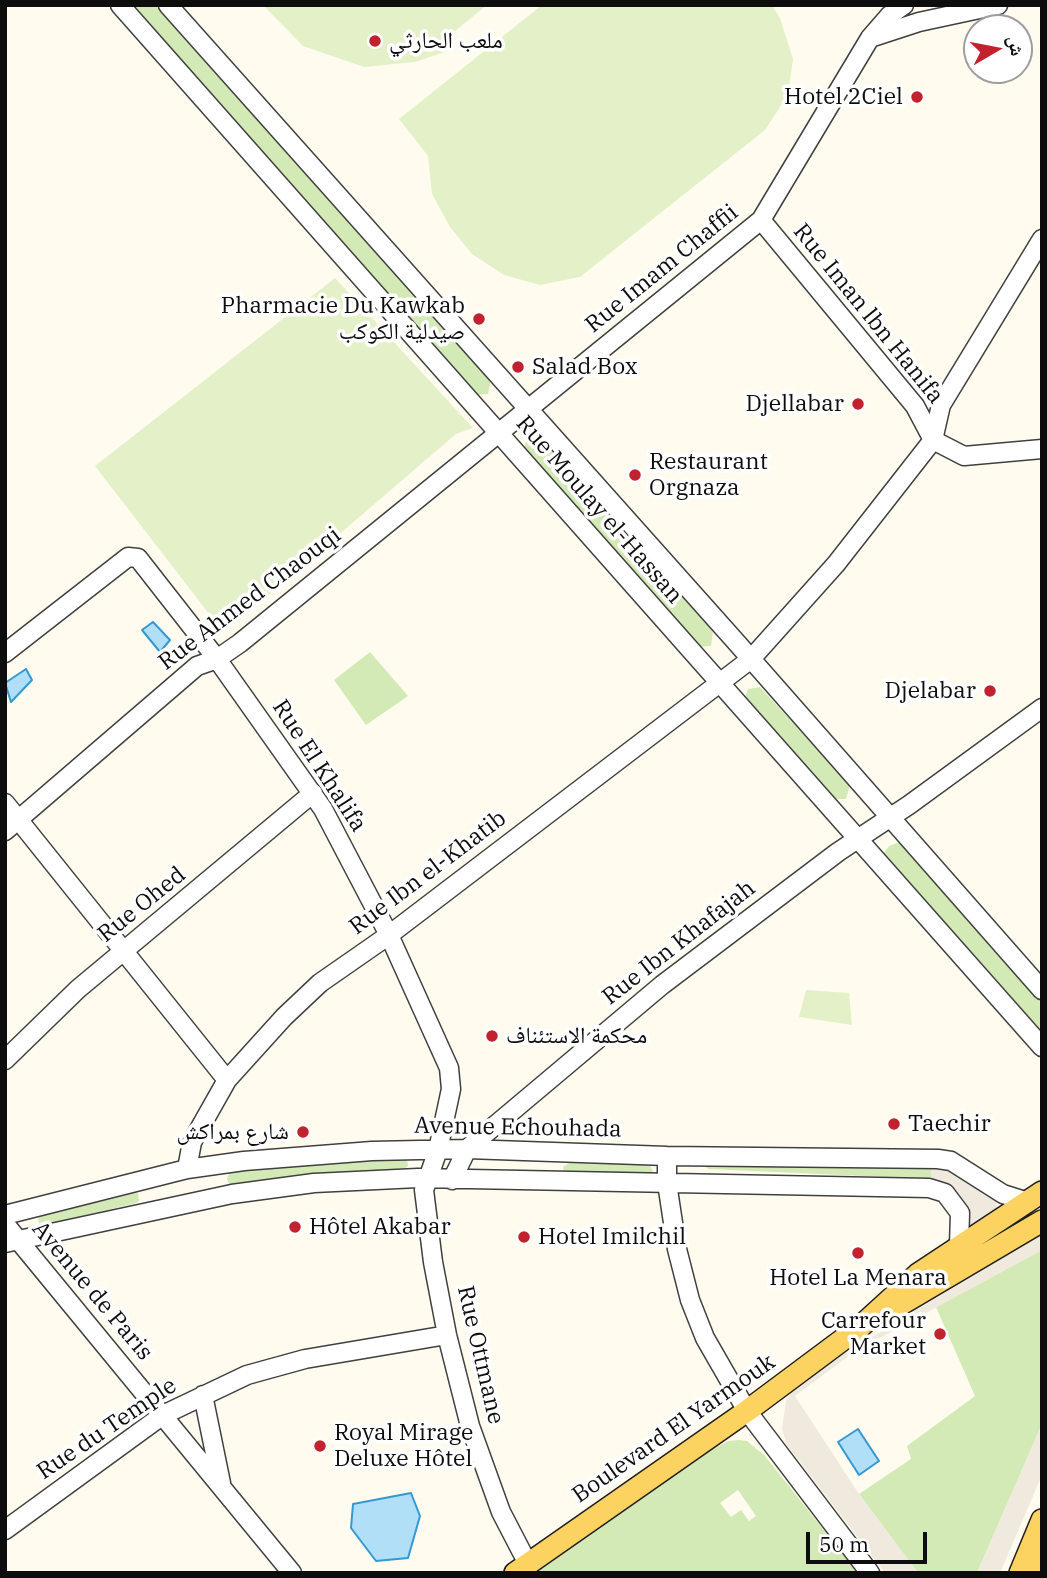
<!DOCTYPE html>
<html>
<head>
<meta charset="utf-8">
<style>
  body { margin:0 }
  #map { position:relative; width:1047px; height:1578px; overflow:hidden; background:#fffbee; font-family:"IBM Plex Serif","Noto Naskh Arabic",serif }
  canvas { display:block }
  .frame { position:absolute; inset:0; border:7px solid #0d0d0d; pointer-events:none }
  .north { position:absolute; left:963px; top:14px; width:70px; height:70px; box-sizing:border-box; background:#fff; border:2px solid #9e9e9e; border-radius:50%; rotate:80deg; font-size:19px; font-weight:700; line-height:28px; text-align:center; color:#0d0d0d }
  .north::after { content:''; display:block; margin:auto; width:24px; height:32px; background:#c2212e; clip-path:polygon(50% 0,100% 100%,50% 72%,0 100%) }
  .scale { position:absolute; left:806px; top:1532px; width:121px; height:32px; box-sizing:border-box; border:4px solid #0d0d0d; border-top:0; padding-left:9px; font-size:21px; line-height:24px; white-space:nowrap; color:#0d0d0d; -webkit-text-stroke:5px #fff; paint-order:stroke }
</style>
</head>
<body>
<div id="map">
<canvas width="1047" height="1578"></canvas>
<div class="frame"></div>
<div class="north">ش</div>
<div class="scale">50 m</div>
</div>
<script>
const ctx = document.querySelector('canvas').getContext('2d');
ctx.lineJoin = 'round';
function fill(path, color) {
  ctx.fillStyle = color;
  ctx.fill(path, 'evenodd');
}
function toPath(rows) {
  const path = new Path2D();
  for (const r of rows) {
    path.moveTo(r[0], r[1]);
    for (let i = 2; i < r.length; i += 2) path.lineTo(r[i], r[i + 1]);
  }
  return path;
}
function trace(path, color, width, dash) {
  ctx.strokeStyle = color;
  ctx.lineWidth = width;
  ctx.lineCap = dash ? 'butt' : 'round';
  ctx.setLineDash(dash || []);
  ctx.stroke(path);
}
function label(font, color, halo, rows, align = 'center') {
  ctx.font = font + ' "IBM Plex Serif","Noto Naskh Arabic",serif';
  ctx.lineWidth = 7;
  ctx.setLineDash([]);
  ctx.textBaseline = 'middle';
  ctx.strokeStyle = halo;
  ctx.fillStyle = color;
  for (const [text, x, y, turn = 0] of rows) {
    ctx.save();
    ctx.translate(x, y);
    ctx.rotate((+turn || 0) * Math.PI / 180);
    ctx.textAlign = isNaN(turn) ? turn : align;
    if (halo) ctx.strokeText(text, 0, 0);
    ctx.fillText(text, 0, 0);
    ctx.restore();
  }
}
fill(toPath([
  [128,5,158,5,491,380,488,394,475,395],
  [539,436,713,630,711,646,696,647,524,450,527,437],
  [370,652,408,696,366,725,334,680],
  [760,687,850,785,846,799,833,799,744,701,748,689],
  [900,842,1042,1002,1042,1035,883,854,889,846],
  [400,1158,407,1159,408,1166,404,1169,235,1185,229,1184,227,1179,229,1173,238,1171,323,1161],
  [572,1161,650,1165,655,1176,564,1172,563,1167],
  [703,1163,931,1166,931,1179,708,1169],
  [133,1192,138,1193,139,1201,136,1203,46,1225,39,1224,38,1219,42,1214],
  [1042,1250,1042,1424,977,1573,918,1573,859,1494,911,1459,907,1446,975,1396,936,1307],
  [739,1440,747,1441,765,1456,858,1573,536,1573,713,1449,728,1441],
  [738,1490,756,1516,749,1521,741,1510,731,1517,720,1503]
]), '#d3eab6');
fill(toPath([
  [263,5,487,5,450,35,453,49,415,62,364,67,303,46],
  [542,5,772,5,780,18,793,59,788,95,765,130,580,277,540,285,504,275,472,254,450,227,432,194,428,156,399,119],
  [335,278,473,428,456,434,237,622,213,619,95,466],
  [806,990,849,993,852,1025,799,1017]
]), '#e4f1c8');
fill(toPath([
  [931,1166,944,1169,996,1202,999,1211,969,1227,965,1204,950,1188,931,1179],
  [1042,1234,1042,1250,854,1352,795,1396,859,1494,918,1573,885,1573,787,1445,782,1429,786,1401,792,1390,834,1360],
  [1042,1424,1042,1475,1000,1573,977,1573]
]), '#efeadd');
const water = toPath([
  [153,622,170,640,160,652,142,630,153,622],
  [26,669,32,680,11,702,5,683,26,669],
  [858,1429,879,1461,859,1475,838,1442,858,1429],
  [411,1493,420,1516,408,1558,376,1561,351,1528,353,1504,411,1493]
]);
fill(water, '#b1dff8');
trace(water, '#3598d1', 2);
const minor = toPath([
  [120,5,1042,1047],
  [168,5,737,643,1042,990],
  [870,38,919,22,998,5],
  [761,220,915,406,933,440],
  [933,440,964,456,1042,449],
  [5,653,128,557,138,558,217,659,323,809,389,935,449,1068,451,1089,438,1150,424,1190,433,1262,447,1335,470,1426,501,1512,528,1564],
  [5,803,227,1080],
  [5,831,197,666,217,659,240,643,761,220,870,38,890,15,904,5],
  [5,1060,78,989,313,793],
  [667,1156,667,1183,677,1249,690,1300,705,1338,747,1411,870,1573],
  [187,1169,192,1142,227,1080,284,1017,320,983,389,935,751,659,836,564,933,440,941,405,1042,239],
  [452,1180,467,1149,662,985,838,852,909,805,1042,708],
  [5,1215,187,1169,244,1161,372,1151,467,1149,667,1156,938,1159,951,1161,1003,1194,1025,1201],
  [5,1224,292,1573],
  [5,1243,232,1194,314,1183,418,1178,929,1188,945,1193,960,1213,959,1245],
  [203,1395,221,1483],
  [5,1530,163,1415,247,1375,305,1359,447,1335]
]);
const major = toPath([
  [888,1312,1042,1221],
  [515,1573,747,1411,861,1326,918,1274,1042,1192],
  [1020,1573,1042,1520],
  [1038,1573,1042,1563]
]);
trace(minor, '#404040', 21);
trace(major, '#1e1e1e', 24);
trace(minor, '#fff', 18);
trace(major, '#fcd260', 21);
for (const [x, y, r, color] of [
  [375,41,7,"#c2212e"],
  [917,97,7,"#c2212e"],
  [479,319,7,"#c2212e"],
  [518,367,7,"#c2212e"],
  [858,404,7,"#c2212e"],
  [635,475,7,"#c2212e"],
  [990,691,7,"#c2212e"],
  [492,1036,7,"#c2212e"],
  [894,1124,7,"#c2212e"],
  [303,1132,7,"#c2212e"],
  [295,1227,7,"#c2212e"],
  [524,1237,7,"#c2212e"],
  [858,1253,7,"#c2212e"],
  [940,1334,7,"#c2212e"],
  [320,1446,7,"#c2212e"]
]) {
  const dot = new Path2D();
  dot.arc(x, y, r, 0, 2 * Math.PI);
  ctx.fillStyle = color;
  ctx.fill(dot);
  trace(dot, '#fff', 2.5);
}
label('23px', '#0d0d0d', '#fff', [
  ["ملعب الحارثي",389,41],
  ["Hotel 2Ciel",903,97,"right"],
  ["Pharmacie Du Kawkab",465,306,"right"],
  ["صيدلية الكوكب",465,332,"right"],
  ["Salad Box",532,367],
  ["Djellabar",844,404,"right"],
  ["Restaurant",649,462],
  ["Orgnaza",649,488],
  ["Djelabar",976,691,"right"],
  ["محكمة الاستئناف",506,1036],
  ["Taechir",908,1124],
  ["شارع بمراكش",289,1132,"right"],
  ["Hôtel Akabar",309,1227],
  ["Hotel Imilchil",538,1237],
  ["Hotel La Menara",858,1278,"center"],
  ["Carrefour",926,1321,"right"],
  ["Market",926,1347,"right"],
  ["Royal Mirage",334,1433],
  ["Deluxe Hôtel",334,1459]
], 'left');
label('23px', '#0d0d0d', '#fff', [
  ["Rue Imam Chaffii",662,269,-39],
  ["Rue Iman lbn Hanifa",868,314,51],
  ["Rue Moulay el-Hassan",599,510,49],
  ["Rue Ahmed Chaouqi",250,599,-37],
  ["Rue El Khalifa",319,766,57],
  ["Rue Ibn el-Khatib",428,873,-37],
  ["Rue Ohed",142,905,-39],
  ["Rue Ibn Khafajah",679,943,-38],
  ["Avenue Echouhada",518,1128,1],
  ["Avenue de Paris",92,1291,50],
  ["Rue Ottmane",480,1355,77],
  ["Rue du Temple",107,1429,-34],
  ["Boulevard El Yarmouk",674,1429,-35]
]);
</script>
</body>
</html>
